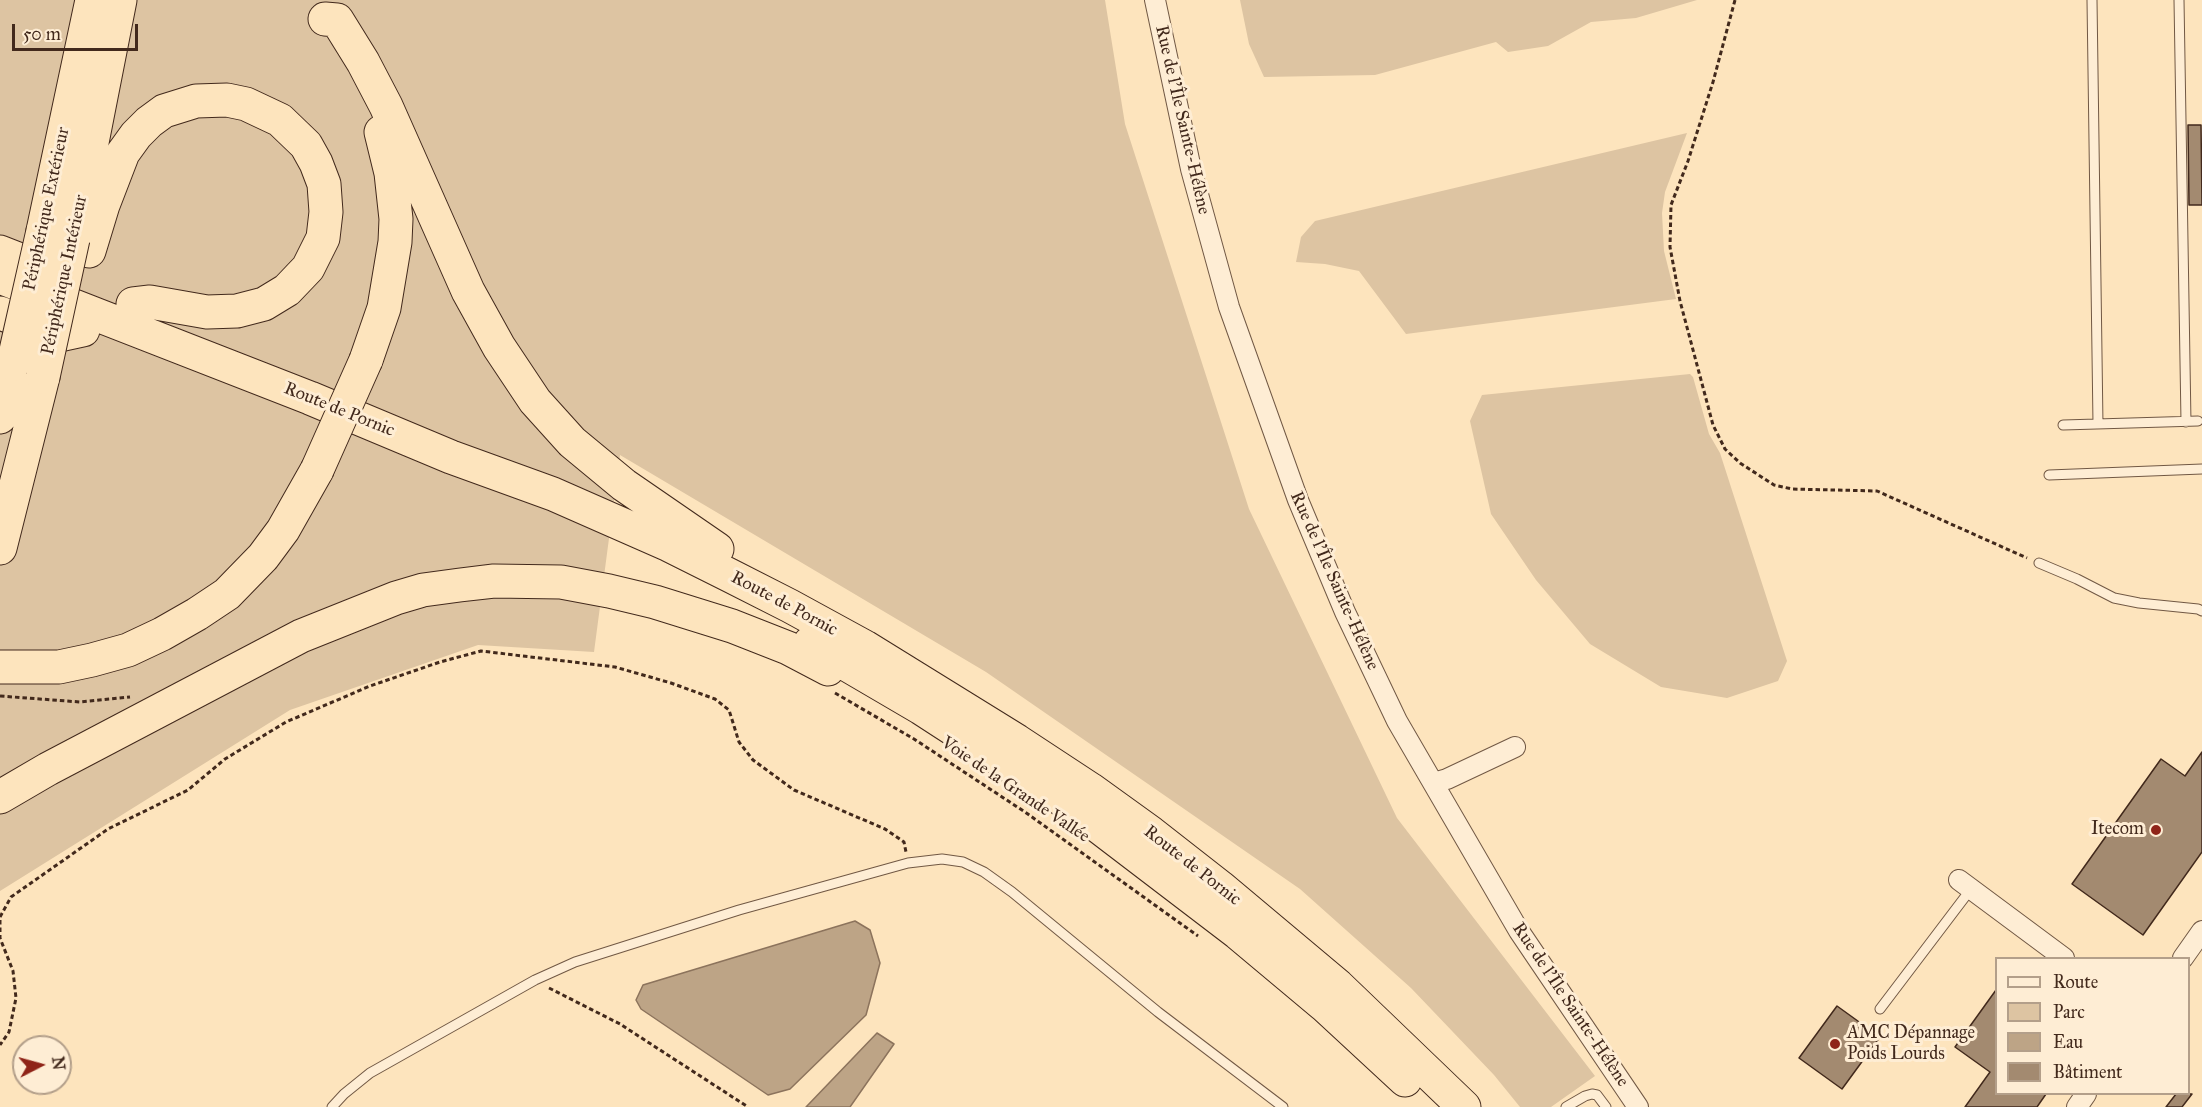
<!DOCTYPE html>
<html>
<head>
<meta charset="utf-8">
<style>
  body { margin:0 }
  #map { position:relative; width:2202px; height:1107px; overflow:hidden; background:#fde4bd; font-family:"IM FELL Great Primer",serif }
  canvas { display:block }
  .legend { position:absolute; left:1995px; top:957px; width:195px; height:138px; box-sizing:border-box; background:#feedd4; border:2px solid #b39f8a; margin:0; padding:8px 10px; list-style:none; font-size:18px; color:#42291c }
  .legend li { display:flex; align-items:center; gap:12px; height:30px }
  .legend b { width:30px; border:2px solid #b39f8a }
  .north { position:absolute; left:12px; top:1035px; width:60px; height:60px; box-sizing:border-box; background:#feedd4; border:2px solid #b39f8a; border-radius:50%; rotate:84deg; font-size:16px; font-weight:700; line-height:24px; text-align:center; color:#42291c }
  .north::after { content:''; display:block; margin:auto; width:21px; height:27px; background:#8f2418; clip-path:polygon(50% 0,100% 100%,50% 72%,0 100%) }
  .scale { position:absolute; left:12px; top:24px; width:126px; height:27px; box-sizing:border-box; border:3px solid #42291c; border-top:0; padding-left:8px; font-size:18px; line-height:21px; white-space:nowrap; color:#42291c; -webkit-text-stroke:4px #feedd4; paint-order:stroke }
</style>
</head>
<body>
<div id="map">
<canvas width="2202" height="1107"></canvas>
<ul class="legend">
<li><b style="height:8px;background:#feedd4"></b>Route</li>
<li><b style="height:16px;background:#ddc4a2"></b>Parc</li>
<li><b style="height:16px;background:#bda486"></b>Eau</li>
<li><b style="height:16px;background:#a38a70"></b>Bâtiment</li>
</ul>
<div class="north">N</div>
<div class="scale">50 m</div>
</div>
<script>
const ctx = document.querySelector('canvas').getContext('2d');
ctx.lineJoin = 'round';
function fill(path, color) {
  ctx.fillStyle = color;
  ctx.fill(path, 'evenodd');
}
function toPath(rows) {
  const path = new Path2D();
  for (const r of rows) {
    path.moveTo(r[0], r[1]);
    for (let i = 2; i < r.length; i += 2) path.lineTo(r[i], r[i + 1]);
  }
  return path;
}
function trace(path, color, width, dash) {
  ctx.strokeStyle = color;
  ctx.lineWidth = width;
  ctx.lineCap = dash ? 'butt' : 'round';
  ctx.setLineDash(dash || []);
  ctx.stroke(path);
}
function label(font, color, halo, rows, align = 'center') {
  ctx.font = font + ' "IM FELL Great Primer",serif';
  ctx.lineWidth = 6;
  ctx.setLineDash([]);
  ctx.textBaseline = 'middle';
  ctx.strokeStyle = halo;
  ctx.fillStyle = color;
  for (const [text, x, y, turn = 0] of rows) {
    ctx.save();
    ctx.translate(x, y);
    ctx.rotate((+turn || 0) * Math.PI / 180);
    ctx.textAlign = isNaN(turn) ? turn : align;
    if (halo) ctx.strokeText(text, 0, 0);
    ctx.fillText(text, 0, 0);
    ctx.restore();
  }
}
fill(toPath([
  [0,0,1105,0,1125,124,1249,509,1397,818,1595,1076,1551,1107,1520,1107,1494,1075,1411,988,1300,889,986,672,620,455,594,652,478,645,290,710,0,891],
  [1240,0,1697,0,1636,18,1591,22,1548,46,1508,52,1496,42,1375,75,1264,77,1249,44],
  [1687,133,1665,192,1662,213,1664,251,1676,299,1406,334,1359,271,1325,264,1296,262,1301,237,1315,221],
  [1690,374,1693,377,1709,434,1720,453,1787,661,1778,681,1727,698,1661,687,1590,644,1536,580,1491,514,1470,421,1482,395]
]), '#ddc4a2');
const water = toPath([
  [855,921,870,930,880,963,866,1015,790,1089,768,1095,641,1009,636,1000,643,985,855,921],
  [877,1033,894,1044,850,1107,806,1107,877,1033]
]);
fill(water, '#bda486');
trace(water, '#8c735c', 1.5);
const building = toPath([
  [2188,125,2201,125,2202,205,2189,205,2188,125],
  [2202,752,2202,852,2143,935,2072,884,2161,759,2185,776,2202,752],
  [1996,990,1996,1094,2046,1094,2037,1107,1965,1107,1990,1072,1955,1047,1996,990],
  [1837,1006,1880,1037,1842,1089,1799,1058,1837,1006],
  [2176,1094,2192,1094,2182,1107,2166,1107,2176,1094]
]);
fill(building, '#a38a70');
trace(building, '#42291c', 1.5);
const lane = toPath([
  [2092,0,2098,424],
  [2179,0,2186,422],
  [2063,425,2198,421],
  [2049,475,2202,469],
  [2039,563,2077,579,2114,598,2139,603,2198,609,2202,611],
  [1880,1009,1971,889],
  [332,1107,344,1094,370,1073,535,980,575,962,739,910,908,863,942,859,963,862,984,872,1012,892,1158,1012,1283,1107],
  [1566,1107,1585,1096,1592,1094,1597,1095,1606,1107]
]);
const street = toPath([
  [1155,0,1191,169,1229,307,1298,500,1345,612,1397,721,1519,931,1638,1107],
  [1433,783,1447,779,1515,747],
  [1959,880,2064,958],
  [2183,958,2202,931],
  [2077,1107,2086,1094]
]);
const highway = toPath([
  [325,19,337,20,363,62,386,106,468,291,499,347,535,401,572,442,624,485,717,549],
  [43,231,92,0],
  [73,239,120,0],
  [89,251,103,205,123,153,136,135,149,122,164,111,196,101,227,100,246,104,280,120,306,145,316,163,324,184,326,212,323,238,308,268,287,290,264,304,237,311,207,312,150,302,133,304],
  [0,252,46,270],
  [0,277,310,398,451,457,553,494,669,545,729,575,790,606,865,647,1017,741,1090,789,1151,833,1220,887,1338,986,1464,1107],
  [0,313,60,335,83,330],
  [366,360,384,308,395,242,396,219,391,173,381,132],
  [0,417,13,364],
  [0,548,43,377],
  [810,643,921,708,1069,804,1238,933,1324,1005,1405,1080],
  [0,667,59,667,92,660,128,650,162,634,197,614,227,594,263,557,283,530,317,470],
  [0,797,48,769,301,636,396,598,423,590,460,585,494,581,561,582,609,591,655,602,732,626,788,648,828,669]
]);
trace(lane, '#715844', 11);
trace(street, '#715844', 22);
trace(highway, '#42291c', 35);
trace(toPath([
  [1735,0,1713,82,1688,161,1671,205,1670,247,1680,301,1713,425,1725,449,1740,463,1774,485,1792,489,1877,491,2027,558],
  [835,693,914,739,1025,812,1198,936],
  [0,696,80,702,130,697],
  [0,917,11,897,108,829,188,790,225,759,286,722,370,686,440,662,481,651,615,667,671,683,715,699,729,710,739,742,753,760,794,790,885,829,904,842,906,852],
  [0,920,0,938,13,971,16,998,9,1032,0,1045],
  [549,988,620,1024,748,1107]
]), '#42291c', 3, [4.5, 3]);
trace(lane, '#feedd4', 9);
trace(street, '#feedd4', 20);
trace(highway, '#fde4bd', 33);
const highwayBridge = toPath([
  [13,364,43,231],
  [43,377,73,239],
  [317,470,366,360]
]);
trace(highwayBridge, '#42291c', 35, []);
trace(highwayBridge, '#fde4bd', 33);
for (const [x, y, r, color] of [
  [2156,830,6,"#8f2418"],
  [1835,1044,6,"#8f2418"]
]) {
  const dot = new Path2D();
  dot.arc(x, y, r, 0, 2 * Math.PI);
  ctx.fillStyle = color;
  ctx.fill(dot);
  trace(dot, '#feedd4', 2);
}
label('18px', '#42291c', '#feedd4', [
  ["Rue de l'Île Sainte-Hélène",1182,120,77],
  ["Périphérique Extérieur",47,209,-78],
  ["Périphérique Intérieur",65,275,-78],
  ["Route de Pornic",339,410,22],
  ["Rue de l'Île Sainte-Hélène",1334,581,66],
  ["Route de Pornic",784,604,28],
  ["Voie de la Grande Vallée",1015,790,34],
  ["Route de Pornic",1192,866,38],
  ["Rue de l'Île Sainte-Hélène",1570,1005,56]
]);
label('18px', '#42291c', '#feedd4', [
  ["Itecom",2144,830],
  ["AMC Dépannage",1847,1034,"left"],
  ["Poids Lourds",1847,1055,"left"]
], 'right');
</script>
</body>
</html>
